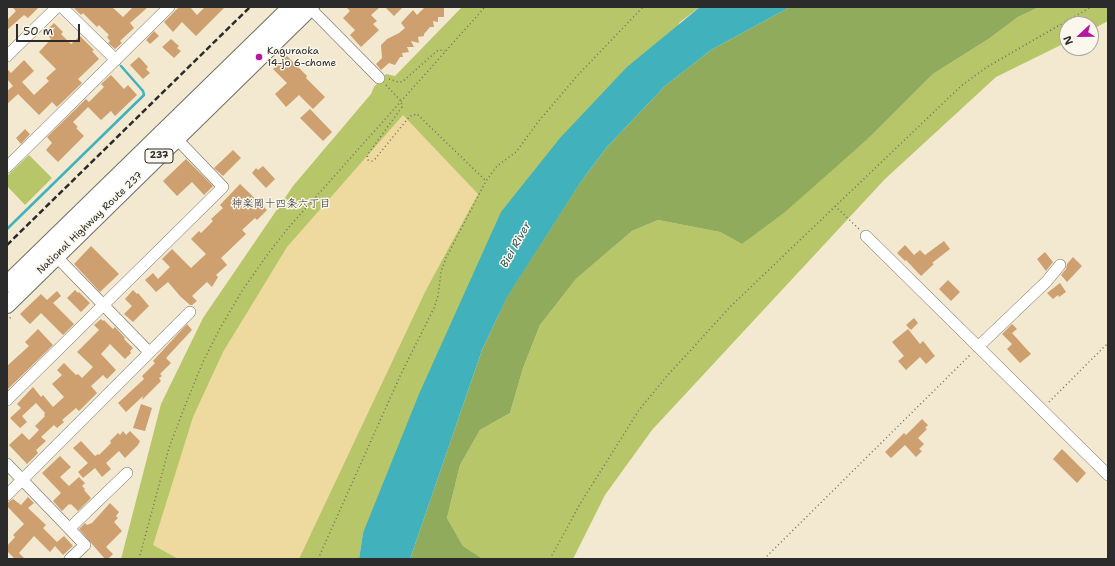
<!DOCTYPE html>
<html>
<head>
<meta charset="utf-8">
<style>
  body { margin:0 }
  #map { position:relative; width:1115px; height:566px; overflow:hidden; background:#f2e9d0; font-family:"Shantell Sans",sans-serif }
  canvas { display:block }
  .frame { position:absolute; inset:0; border:8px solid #2b2b2b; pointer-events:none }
  .north { position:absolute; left:1059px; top:16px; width:40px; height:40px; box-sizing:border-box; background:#fbf7ec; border:1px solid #a8a59f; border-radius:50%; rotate:248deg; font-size:11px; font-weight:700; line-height:16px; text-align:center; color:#2b2b2b }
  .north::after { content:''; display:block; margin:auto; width:14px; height:18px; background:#b5179e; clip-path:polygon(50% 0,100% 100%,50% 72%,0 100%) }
  .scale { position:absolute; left:16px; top:24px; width:64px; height:18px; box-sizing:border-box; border:2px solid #2b2b2b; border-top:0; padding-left:5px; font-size:12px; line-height:14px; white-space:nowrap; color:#2b2b2b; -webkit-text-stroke:3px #fbf7ec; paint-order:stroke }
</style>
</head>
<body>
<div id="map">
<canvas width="1115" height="566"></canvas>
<div class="frame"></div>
<div class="north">N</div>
<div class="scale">50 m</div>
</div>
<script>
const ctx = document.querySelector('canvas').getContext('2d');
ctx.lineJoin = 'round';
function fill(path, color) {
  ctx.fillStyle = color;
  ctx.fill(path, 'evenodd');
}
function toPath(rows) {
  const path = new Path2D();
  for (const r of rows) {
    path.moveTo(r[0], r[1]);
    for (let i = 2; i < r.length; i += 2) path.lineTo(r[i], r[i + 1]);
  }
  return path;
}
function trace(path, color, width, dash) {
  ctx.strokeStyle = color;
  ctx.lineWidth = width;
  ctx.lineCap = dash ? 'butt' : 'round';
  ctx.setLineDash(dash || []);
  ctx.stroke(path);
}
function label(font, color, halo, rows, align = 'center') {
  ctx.font = font + ' "Shantell Sans","Klee One",sans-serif';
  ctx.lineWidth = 3;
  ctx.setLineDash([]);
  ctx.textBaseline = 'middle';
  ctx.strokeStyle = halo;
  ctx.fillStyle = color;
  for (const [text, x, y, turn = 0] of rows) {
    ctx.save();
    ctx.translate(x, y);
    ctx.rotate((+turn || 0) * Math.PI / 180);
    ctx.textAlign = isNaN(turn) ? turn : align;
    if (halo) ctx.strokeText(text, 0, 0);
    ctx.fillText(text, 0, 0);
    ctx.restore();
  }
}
fill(toPath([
  [462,7,700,7,680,22,363,533,359,559,121,559,161,404,203,318,293,186,371,94,374,87,386,74,395,76],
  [1039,7,1108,7,1108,21,1091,30,1091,24,1067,24,1067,42,996,77,885,179,652,430,605,495,573,559,483,559,463,546,447,518,460,465,480,430,510,413,523,368,540,325,576,279,632,231,658,220,720,232,742,244,872,135,933,74,990,38,1018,17],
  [29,155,52,178,25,205,7,186,7,176]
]), '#b7c668');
fill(toPath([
  [790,7,1039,7,1018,17,990,38,933,74,872,135,785,212,742,244,720,232,658,220,632,231,576,279,540,325,523,368,510,413,480,430,460,465,447,518,463,546,483,559,410,559,482,350,507,297,580,183,607,147,665,86,711,50]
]), '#91ab5c');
fill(toPath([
  [403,115,478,194,426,290,299,559,178,559,153,545,193,417,223,352,287,247]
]), '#eeda9e');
fill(toPath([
  [700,7,790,7,711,50,665,86,607,147,580,183,507,297,482,350,410,559,359,559,363,533,419,394,501,212,560,138,627,67]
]), '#41b1bb');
trace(toPath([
  [7,229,144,95,143,91,121,66]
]), '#41b1bb', 2.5);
fill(toPath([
  [12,7,39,7,28,18,24,15,7,30,7,20,16,11],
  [73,7,112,7,123,17,133,7,148,7,130,23,134,28,120,41,122,43,115,49,108,43,110,41,107,37,109,35,99,25,97,27,83,13,81,15],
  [179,7,190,7,197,15,205,7,225,7,196,36,182,22,173,32,164,22],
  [346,7,380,7,371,15,377,21,373,24,379,30,361,47,350,35,355,30,343,18,350,11],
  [385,7,403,7,394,16],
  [425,7,444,7,444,17,438,17,438,22,433,21,434,27,430,27,424,34,424,36,418,37,419,43,411,41,414,47,407,47,409,52,402,53,403,57,400,57,395,65,389,63,381,70,376,64,382,58,381,45,387,39,399,33,405,28,401,23,413,10,417,15],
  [54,23,63,32,61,34,71,44,80,36,94,50,92,51,99,59,78,79,82,83,57,107,52,102,39,115,18,94,7,104,7,91,13,86,7,79,7,69,11,73,24,60,34,71,22,82,34,95,49,81,46,78,56,69,39,52,51,39,45,32],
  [154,31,159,36,150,44,146,40],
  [171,39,179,46,177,48,181,51,174,58,162,47],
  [287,56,307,76,306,78,325,97,313,109,299,95,286,107,275,94,287,83,273,69],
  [139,57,148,67,146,69,150,73,143,79,130,65],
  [111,75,124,89,128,85,137,95,115,116,111,111,101,120,88,107,73,122,78,127,76,128,84,136,58,162,46,150,52,143,47,137,86,99,89,102,104,87,101,84],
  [310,109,332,132,323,141,300,118],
  [25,129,30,134,21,144,16,138],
  [233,150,241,158,223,176,214,168],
  [186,159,213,186,204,195,192,182,177,196,163,181],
  [263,166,275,179,266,188,252,173,256,168,258,170],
  [240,184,267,210,257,220,255,218,242,230,246,234,221,258,227,265,216,275,218,277,212,287,207,282,192,296,197,301,192,305,190,305,180,296,168,282,156,292,145,280,153,273,158,279,170,267,162,259,172,249,191,268,206,254,191,239,199,231,201,233,213,221,211,219,223,208,220,205],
  [944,241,950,249,932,263,934,264,921,276,906,260,905,261,897,253,905,245,914,255,920,250,925,255],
  [91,246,119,274,100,292,74,264],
  [1045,252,1053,262,1046,271,1037,259],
  [1073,257,1082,266,1067,282,1061,275,1066,269,1067,264],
  [948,280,960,292,951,301,939,289],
  [1060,283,1066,292,1059,297,1058,295,1053,299,1047,293],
  [75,290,78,293,79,292,90,303,81,312,67,298],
  [133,290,137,294,138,293,149,306,133,322,124,314,132,306,125,299],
  [57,291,61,296,53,303,74,324,63,335,41,313,30,324,20,314,41,294,47,300],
  [914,318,918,323,911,330,906,325],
  [101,319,103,321,104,320,113,329,115,327,125,338,124,339,133,348,130,351,131,353,125,359,110,344,101,354,116,370,107,379,103,375,91,386,97,393,79,411,76,408,62,420,64,422,57,428,54,425,41,437,46,441,36,450,38,453,27,464,9,445,22,433,29,440,39,430,35,426,45,416,44,415,45,413,36,403,22,416,27,422,20,428,10,418,21,408,17,404,33,387,41,397,43,395,53,407,64,397,52,384,62,375,57,370,64,363,76,375,78,374,82,378,93,367,77,352,99,330,94,325],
  [187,324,192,330,166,358,171,363,160,374,162,376,159,378,161,381,142,400,143,396,126,412,118,403,144,379,142,376,155,363,153,361],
  [1012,324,1017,329,1012,333,1031,354,1020,363,1007,349,1012,344,1002,334],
  [38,329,53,345,7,390,7,366,29,346,25,342],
  [908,329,920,344,923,341,935,356,926,364,920,357,906,370,898,361,904,356,892,342],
  [141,404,152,408,145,431,133,428],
  [922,419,928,425,925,428,927,429,918,438,924,444,919,449,922,451,916,457,905,445,891,458,885,452,904,433,906,435],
  [123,431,126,435,130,431,140,441,138,445,125,458,119,451,106,463,111,469,102,477,95,468,83,478,78,472,88,463,73,448,81,441,95,456,98,454,99,455,111,443,110,441,118,433,120,435],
  [1062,449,1086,473,1077,483,1053,459],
  [60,456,71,467,60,477,69,486,79,477,85,483,82,486,85,489,84,490,91,498,78,511,71,504,70,505,69,504,62,511,53,501,61,493,42,473],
  [28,497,34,503,28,508,46,525,43,528,57,542,64,536,73,546,63,555,55,546,50,552,34,536,19,553,25,559,15,559,7,551,7,546,15,537,13,535,24,524,7,506,7,503,13,499,21,505],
  [110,503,119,512,116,516,118,518,114,522,122,531,106,547,113,554,108,559,105,559,79,529,85,523,87,525,92,523]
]), '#ce9f6f');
const minor = toPath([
  [62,7,116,60],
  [309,7,379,78],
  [7,56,57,7],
  [7,167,169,7],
  [866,236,1108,475],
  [52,252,149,352],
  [978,347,1047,281,1060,265],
  [7,400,223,187,172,134],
  [7,464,85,545,70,559],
  [7,495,190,312],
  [70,528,127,473]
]);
const highway = toPath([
  [7,284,291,7],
  [7,305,311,7]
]);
trace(minor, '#716e65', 12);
trace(highway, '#716e65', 18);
trace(toPath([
  [389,79,398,82,402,82,437,51,440,50,445,51],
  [386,85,401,101,402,107,368,154,367,158,368,160,372,161,375,159,410,116,417,114,486,181],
  [835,206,860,230],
  [7,321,11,317],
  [1049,402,1108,343],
  [139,559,169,448,183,411,202,364,219,330,242,291,267,255,289,227,485,7],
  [318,559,401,374,434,308,438,296,441,272,446,258,486,181,497,166,516,152,538,122,577,76,643,7],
  [550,559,580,504,639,410,667,376,731,306,961,86,987,67,1091,7],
  [764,559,971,354]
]), '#716e65', 1.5, [1, 3]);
trace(minor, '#fff', 11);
trace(highway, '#fff', 16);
trace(toPath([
  [7,245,250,7]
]), '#2b2b2b', 2.5, [6, 3]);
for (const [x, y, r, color] of [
  [259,57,4,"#b5179e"]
]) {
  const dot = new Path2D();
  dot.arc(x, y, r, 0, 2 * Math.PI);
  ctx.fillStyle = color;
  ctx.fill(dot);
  trace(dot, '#fbf7ec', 1.5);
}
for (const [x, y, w] of [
  [159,156,28]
]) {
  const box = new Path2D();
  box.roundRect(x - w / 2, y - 7, w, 14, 3);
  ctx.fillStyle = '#fbf7ec';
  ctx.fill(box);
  trace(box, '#2b2b2b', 1);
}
label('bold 9px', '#2b2b2b', null, [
  ["237",159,156]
]);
label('10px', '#2b2b2b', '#fbf7ec', [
  ["Kaguraoka",267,51],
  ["14-jo 6-chome",267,63]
], 'left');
label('10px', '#2b2b2b', '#fbf7ec', [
  ["National Highway Route 237",90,223,-44]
]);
label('11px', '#2b2b2b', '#fbf7ec', [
  ["神楽岡十四条六丁目",281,204]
]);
label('italic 11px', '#335a5d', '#fbf7ec', [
  ["Biei River",516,245,-61]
]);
</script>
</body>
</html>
